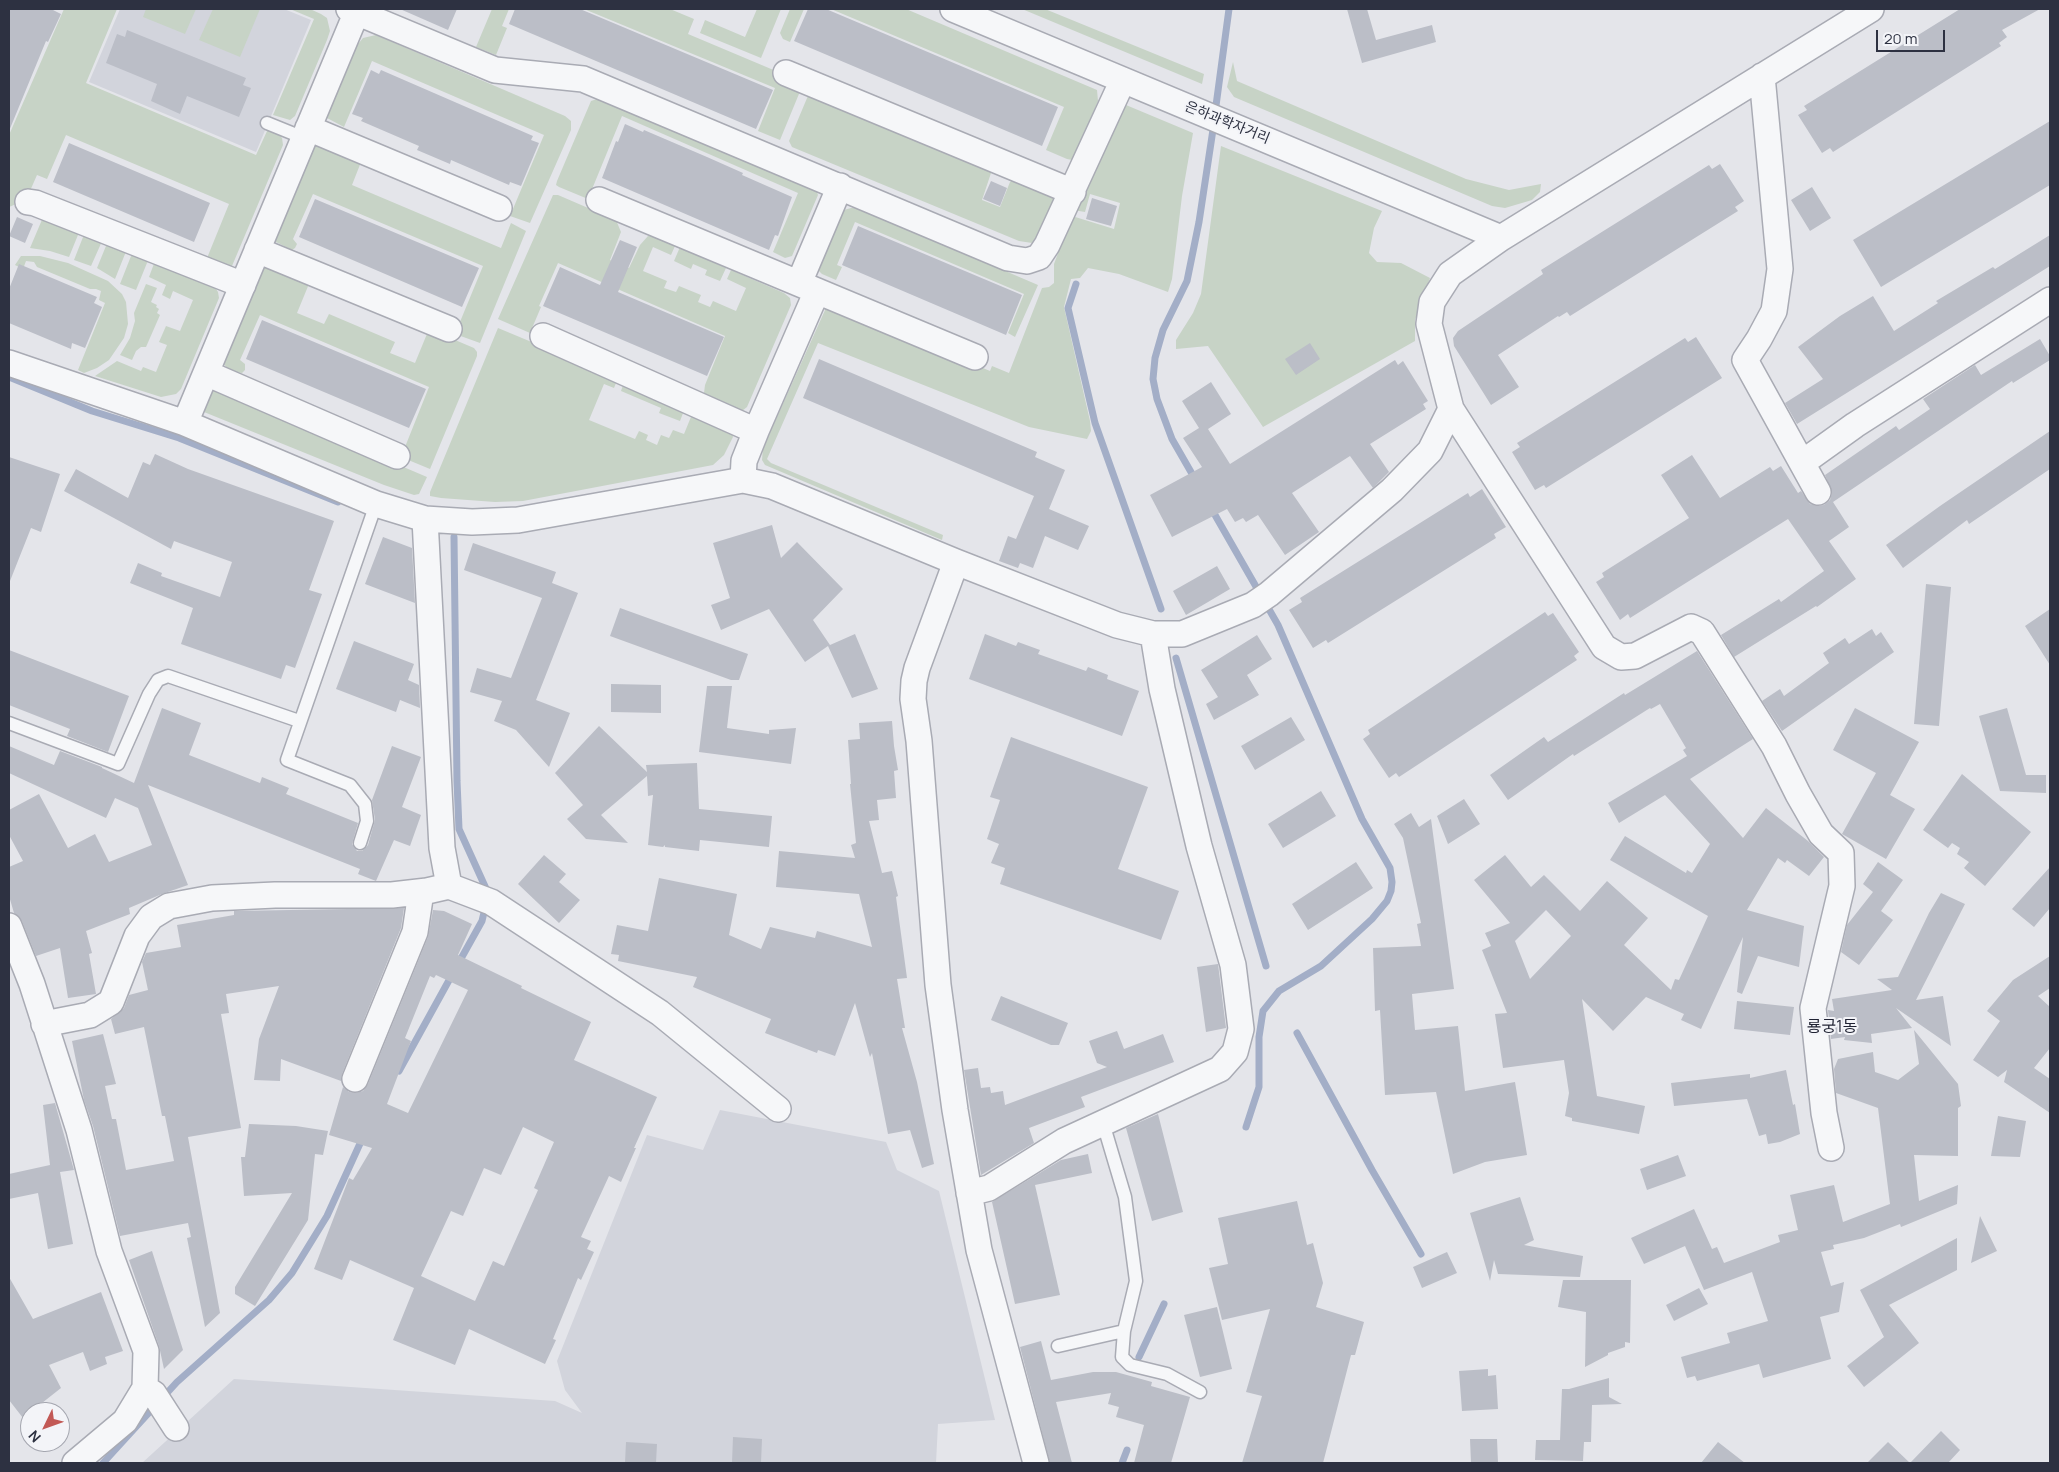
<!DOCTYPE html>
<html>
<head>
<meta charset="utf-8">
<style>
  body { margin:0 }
  #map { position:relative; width:2059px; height:1472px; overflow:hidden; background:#e4e5ea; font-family:Manrope,sans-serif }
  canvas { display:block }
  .frame { position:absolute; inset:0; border:10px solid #2d3141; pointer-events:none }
  .north { position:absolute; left:20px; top:1402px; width:50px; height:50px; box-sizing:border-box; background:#f3f4f8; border:1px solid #a4a6af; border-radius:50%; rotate:228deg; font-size:14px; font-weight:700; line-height:20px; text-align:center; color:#2d3141 }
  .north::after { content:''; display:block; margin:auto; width:18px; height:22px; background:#c25956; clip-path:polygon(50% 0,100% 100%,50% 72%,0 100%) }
  .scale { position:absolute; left:1876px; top:30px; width:69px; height:22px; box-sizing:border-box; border:2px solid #2d3141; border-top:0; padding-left:6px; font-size:15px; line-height:18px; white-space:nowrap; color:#2d3141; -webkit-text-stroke:4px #f3f4f8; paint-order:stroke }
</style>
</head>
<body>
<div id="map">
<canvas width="2059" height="1472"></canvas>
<div class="frame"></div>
<div class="north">N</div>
<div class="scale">20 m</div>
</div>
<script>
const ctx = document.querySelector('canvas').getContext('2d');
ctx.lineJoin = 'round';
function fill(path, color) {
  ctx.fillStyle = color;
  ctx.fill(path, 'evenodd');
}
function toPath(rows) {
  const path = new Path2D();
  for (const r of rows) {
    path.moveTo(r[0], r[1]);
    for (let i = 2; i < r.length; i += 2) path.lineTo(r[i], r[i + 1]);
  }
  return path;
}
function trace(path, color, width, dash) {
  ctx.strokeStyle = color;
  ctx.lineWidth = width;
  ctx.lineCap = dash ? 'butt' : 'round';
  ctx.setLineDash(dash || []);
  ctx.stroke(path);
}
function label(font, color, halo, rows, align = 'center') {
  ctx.font = font + ' Manrope,"Noto Sans KR",sans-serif';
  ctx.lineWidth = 4;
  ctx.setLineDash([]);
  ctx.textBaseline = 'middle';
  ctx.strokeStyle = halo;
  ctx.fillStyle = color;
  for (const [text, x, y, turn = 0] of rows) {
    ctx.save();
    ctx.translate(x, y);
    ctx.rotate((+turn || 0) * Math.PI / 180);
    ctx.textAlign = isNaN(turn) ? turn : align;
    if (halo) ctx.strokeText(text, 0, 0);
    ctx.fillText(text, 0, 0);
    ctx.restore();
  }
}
fill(toPath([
  [120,9,284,9,311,20,256,152,89,82],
  [720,1110,886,1142,897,1170,939,1191,995,1420,938,1424,936,1463,142,1463,234,1379,555,1401,582,1413,565,1390,557,1361,647,1135,703,1150]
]), '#d2d4dc');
fill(toPath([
  [64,9,117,9,86,83,256,155,268,129,279,134,282,138,283,145,232,266,227,269,205,263,229,204,66,135,47,179,37,175,26,200,9,207,9,135],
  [146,9,196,9,185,34,143,17],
  [213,9,260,9,240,57,199,40],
  [290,9,310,9,321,14,327,18,330,31,327,40,295,116,290,120,273,115,314,19],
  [492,9,509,9,502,26,507,28,496,55,476,47],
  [584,9,670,9,694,19,688,34,783,74,801,89,780,140,758,131,775,88],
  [757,9,781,9,761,58,700,33,705,20,745,37],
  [790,9,804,9,790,42,783,39,780,33],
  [831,9,906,9,1097,90,1098,101,1075,156,1072,160,1067,159,1046,150,1064,107],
  [1022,9,1045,9,1204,74,1202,84],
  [376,35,565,116,571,121,571,130,530,223,510,216,544,135,372,61,344,127,327,118,327,113,354,49,363,38],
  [1233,62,1237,81,1466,179,1509,190,1541,184,1540,192,1532,200,1505,208,1492,206,1234,97,1227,87],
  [810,91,992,170,982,200,1000,207,1010,182,1014,179,1053,195,1053,202,1041,233,1032,243,1019,241,792,147,789,141],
  [603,97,816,189,818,195,792,256,785,258,773,252,798,193,622,116,588,199,559,187,556,185,557,181,591,101],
  [1126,105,1193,133,1182,196,1172,279,1168,292,1119,274,1088,268,1080,278,1071,279,1064,307,1090,421,1091,431,1087,439,1029,427,818,343,767,459,771,463,943,535,942,540,765,465,762,460,763,448,826,308,838,307,990,371,992,366,1009,373,1042,288,1049,287,1054,283,1054,264,1072,216,1114,229,1120,203,1090,194,1085,212,1073,210,1120,109],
  [316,137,363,157,352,185,501,248,511,223,526,231,480,343,455,334,483,266,313,194,293,239,297,244,295,248,292,250,276,242,275,238],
  [1221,146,1382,211,1374,228,1369,253,1377,262,1401,263,1430,278,1415,320,1415,341,1263,427,1208,346,1176,349,1176,340,1193,313,1201,294],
  [553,195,558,195,616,220,621,232,610,260,629,268,640,245,648,236,653,236,675,246,671,255,653,247,643,271,667,281,664,288,676,292,679,286,701,295,698,302,710,307,713,301,736,311,746,288,727,279,731,270,784,293,790,298,791,305,747,407,742,411,709,400,704,393,705,385,725,336,558,263,539,306,541,307,530,333,498,319],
  [851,208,858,208,1038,285,1015,337,1008,333,1024,294,855,222,837,265,842,267,836,280,822,274,819,271,818,264,839,215,844,210],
  [44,215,80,230,69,257,50,251,30,248],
  [85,232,103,239,91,266,74,260],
  [108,241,127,249,115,279,97,268],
  [680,247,726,268,720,281,705,275,707,270,693,264,691,269,674,261],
  [133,251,149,258,136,290,120,284],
  [21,256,40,256,68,263,108,281,122,294,126,302,128,324,124,338,109,360,97,368,84,373,78,370,105,303,99,300,101,291,96,289,90,289,37,267,34,262,26,261,23,269,15,265],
  [155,261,214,286,218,292,219,298,181,389,176,394,161,397,95,376,117,361,141,371,143,367,156,372,167,345,159,342,166,326,180,331,193,300,173,291,170,299,162,295,166,285,149,277],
  [266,263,311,279,297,313,324,324,329,314,395,342,390,353,415,363,429,329,474,348,477,352,477,356,430,469,401,457,429,387,260,315,240,360,245,364,245,370,242,373,236,372,228,369,223,363,262,266],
  [146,284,157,288,151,302,157,305,156,307,159,309,157,313,160,315,146,347,141,347,136,351,132,360,120,355,130,338,135,321,134,313],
  [498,328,618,378,614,388,604,384,589,420,635,439,639,431,648,435,646,440,657,445,661,435,669,438,673,430,684,434,693,412,732,432,733,437,724,455,713,465,523,501,495,502,441,498,430,496,430,492],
  [624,382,685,408,680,421,659,413,661,408,621,391],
  [212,388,220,389,427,477,419,494,414,495,384,485,204,412,201,405]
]), '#c7d3c6');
trace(toPath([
  [1215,113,1229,9],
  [1076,284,1068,308,1095,423,1161,609],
  [9,377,92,411,179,438,338,502],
  [1195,479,1172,439,1157,399,1153,379,1155,358,1163,330,1187,281,1199,222,1214,123],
  [1211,508,1278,625,1362,819,1390,868,1392,882,1391,891,1387,901,1372,919,1321,966,1279,991,1263,1011,1259,1037,1259,1087,1246,1127],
  [454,537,457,781,459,829,488,893],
  [1176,658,1266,966],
  [458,964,482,921,486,904],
  [1297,1033,1372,1170,1421,1254],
  [399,1071,453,973],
  [1139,1357,1164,1304],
  [103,1463,177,1382,269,1300,292,1273,327,1216,363,1137],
  [1122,1463,1127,1450]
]), '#a3aec7', 7);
fill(toPath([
  [9,9,51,9,61,14,48,42,46,41,9,131],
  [400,9,457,9,448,30],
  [515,9,580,9,773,90,756,129,509,24],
  [808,9,826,9,1058,107,1042,146,794,41],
  [1347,9,1367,9,1376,40,1432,25,1436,42,1362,63],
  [1960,9,2040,9,2002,30,2007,37,1999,43,2001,46,1833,152,1830,148,1822,153,1798,115,1807,110,1804,106],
  [127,30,246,78,243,85,251,88,239,117,187,96,180,114,151,101,157,84,106,63,117,34,125,37],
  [371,70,379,74,381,70,533,136,531,140,539,143,521,186,510,182,509,185,451,160,450,164,417,150,419,146,361,121,363,118,352,114],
  [2050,121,2050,185,1881,287,1853,240],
  [625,124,643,132,644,130,707,157,743,173,742,175,792,197,778,236,775,235,769,250,602,178,616,141,618,142],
  [69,143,210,203,194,242,53,182],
  [1720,164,1744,201,1735,207,1738,211,1570,316,1567,312,1559,317,1558,316,1498,355,1519,387,1491,405,1454,346,1453,338,1458,331,1543,274,1541,270,1709,165,1712,169],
  [991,181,1007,188,1000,206,983,199],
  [1812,187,1831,218,1810,231,1791,200],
  [1092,198,1117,206,1111,226,1086,219],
  [315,199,479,268,462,307,299,237],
  [17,217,33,224,25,243,9,236],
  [858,226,1022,295,1006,335,842,265],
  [2050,235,2050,266,1797,424,1785,403,1823,379,1798,347,1840,316,1873,296,1894,331,1938,303,1936,301,1993,267,1995,269],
  [620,240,637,247,618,292,724,337,707,376,543,306,560,267,600,285],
  [19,264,97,297,94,303,102,307,85,348,72,343,71,349,9,323,9,289],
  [262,320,426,389,409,428,246,359],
  [1696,337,1722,378,1546,488,1544,485,1535,490,1512,452,1520,447,1517,443,1685,338,1688,342],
  [2040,339,2050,356,2050,360,2013,383,2012,381,1833,502,1849,527,1829,541,1856,579,1817,607,1816,606,1734,657,1721,635,1779,599,1781,602,1824,571,1788,519,1630,618,1628,614,1620,620,1596,582,1604,577,1602,573,1689,518,1661,475,1692,455,1720,498,1770,467,1773,471,1781,466,1798,493,1801,491,1810,504,1817,506,1824,505,1830,500,1832,493,1825,475,1896,426,1899,430,1930,409,1923,399,1975,365,1981,375],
  [1310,343,1320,359,1296,375,1285,359],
  [819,359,1037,452,1035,457,1065,470,1049,509,1089,526,1078,550,1045,536,1033,568,1020,563,1018,568,999,561,1008,536,1016,539,1034,496,803,398],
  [1395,360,1398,365,1403,361,1428,401,1423,404,1426,409,1370,444,1389,472,1373,488,1350,456,1292,493,1319,532,1285,555,1258,515,1246,522,1243,518,1235,522,1227,509,1172,537,1150,495,1202,467,1183,438,1199,428,1182,401,1211,382,1231,414,1208,429,1230,464],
  [2050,431,2050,469,1969,524,1967,520,1903,568,1886,545,1940,506],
  [155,454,188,469,334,521,309,590,322,594,295,668,286,665,281,679,181,644,193,608,130,583,138,563,162,573,161,576,220,597,232,562,174,541,171,549,64,491,76,469,128,498,143,462,150,465],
  [9,457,60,474,41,532,31,528,10,581],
  [1482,489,1506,527,1494,534,1496,538,1328,643,1326,640,1313,648,1289,610,1302,602,1300,598,1468,493,1470,497],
  [772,525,781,558,797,542,843,589,813,620,830,645,855,634,878,689,852,698,828,646,805,662,769,609,721,630,711,605,730,598,713,543],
  [383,537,412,548,415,603,365,584],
  [473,543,556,572,552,583,578,593,536,700,570,713,549,767,516,730,494,721,502,701,470,692,477,668,511,678,542,598,464,570],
  [1217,566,1230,589,1186,615,1173,591],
  [1926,584,1951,587,1939,726,1914,724],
  [620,608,748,654,739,680,731,680,610,636],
  [2050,609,2050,665,2025,626],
  [1545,612,1548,616,1553,613,1579,652,1574,656,1577,660,1399,777,1396,773,1389,778,1363,739,1370,734,1368,730],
  [1872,629,1876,636,1881,632,1894,652,1782,731,1762,701,1780,689,1784,696,1829,663,1823,653,1845,638,1849,644],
  [985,634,1016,646,1018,642,1040,650,1038,654,1086,671,1088,667,1108,675,1107,679,1139,691,1122,736,969,679],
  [1257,635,1272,659,1247,675,1259,695,1214,720,1206,704,1218,697,1201,670],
  [354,641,414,664,408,680,419,685,420,708,400,700,396,712,336,689],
  [9,650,129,696,108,752,67,736,70,729,9,705],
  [1697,651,1753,739,1690,779,1743,838,1766,808,1808,841,1824,857,1809,876,1787,860,1785,863,1778,858,1747,910,1804,926,1799,967,1758,956,1742,994,1737,992,1743,937,1701,1029,1681,1020,1684,1014,1646,997,1613,1031,1582,999,1597,1096,1645,1106,1639,1134,1572,1121,1572,1118,1565,1116,1569,1093,1564,1060,1503,1068,1495,1014,1507,1013,1482,950,1491,946,1485,933,1510,923,1474,880,1505,855,1531,887,1544,875,1580,911,1607,881,1648,918,1624,945,1671,990,1675,979,1679,980,1708,916,1610,860,1625,836,1686,873,1687,870,1692,873,1710,844,1665,795,1619,823,1608,803,1687,756,1683,750,1686,748,1660,704,1651,709,1650,708,1574,756,1573,754,1508,800,1490,775,1544,737,1548,742,1624,693,1625,695],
  [1546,910,1571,936,1530,979,1515,941],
  [611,684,661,685,661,713,611,712],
  [707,686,732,686,727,728,769,734,769,730,796,728,791,764,699,752],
  [162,708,201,723,189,755,260,783,262,777,289,788,286,794,358,823,352,844,357,851,362,851,368,845,375,820,372,800,392,746,421,757,402,807,421,815,410,846,394,840,376,881,358,874,360,869,148,785,188,885,162,894,129,908,130,914,86,931,92,953,89,954,96,994,68,998,60,948,36,956,22,921,14,913,9,896,9,867,23,861,9,835,9,810,39,794,68,848,95,834,109,862,152,845,138,808,115,798,106,818,9,773,9,746,54,765,60,751,102,767,102,768,134,783],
  [1855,708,1919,742,1890,795,1915,809,1886,859,1842,834,1876,773,1833,750],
  [2007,708,2026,775,2046,775,2046,793,2000,791,1979,716],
  [1291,717,1305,740,1255,770,1241,746],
  [892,721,894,746,898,770,894,771,896,798,877,800,879,820,869,821,882,873,892,871,898,896,896,897,907,978,897,979,905,1028,902,1028,917,1082,934,1164,922,1168,910,1130,888,1134,872,1053,870,1057,855,1003,835,1056,818,1050,817,1053,765,1033,771,1019,693,987,697,977,618,961,619,955,611,954,617,925,648,931,659,878,737,894,729,935,761,949,770,927,815,938,817,931,872,947,859,894,776,887,779,851,855,858,851,845,856,843,850,784,851,784,848,740,860,739,859,723],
  [599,726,647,772,646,765,697,763,699,809,772,816,769,847,700,840,699,851,665,847,665,845,663,847,648,845,653,795,648,796,647,776,601,815,628,843,586,839,567,819,583,805,555,773],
  [1011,737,1148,787,1118,869,1179,891,1161,940,1000,884,1005,868,991,863,999,844,987,839,1000,800,990,797],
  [1962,774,2031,832,1985,886,1964,868,1969,862,1957,854,1960,848,1952,843,1948,848,1923,830],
  [1321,791,1336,816,1283,848,1268,824],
  [1464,799,1480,824,1448,844,1437,816],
  [1411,813,1419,827,1431,819,1454,989,1412,994,1415,1030,1458,1026,1465,1091,1515,1082,1527,1155,1485,1162,1453,1174,1436,1092,1385,1095,1380,1010,1375,1011,1373,948,1421,946,1417,924,1421,923,1403,838,1394,824],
  [544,855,566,874,559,882,580,900,559,923,518,884],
  [1356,862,1373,888,1308,930,1292,904],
  [1878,862,1903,880,1881,911,1893,920,1859,965,1841,952,1847,925,1873,892,1863,884],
  [2050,867,2050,908,2034,927,2012,909],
  [1941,893,1965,904,1916,1000,1943,996,1951,1046,1896,1008,1912,1028,1871,1034,1872,1043,1844,1040,1845,1037,1831,1039,1828,1010,1834,1011,1832,999,1892,990,1877,979,1898,977,1929,913],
  [404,908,401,928,342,1074,341,1081,281,1059,280,1081,254,1080,259,1039,279,986,226,994,229,1013,221,1014,241,1128,188,1137,220,1313,205,1327,187,1238,191,1237,188,1223,120,1236,93,1126,84,1100,72,1041,103,1034,116,1084,105,1086,112,1119,116,1119,126,1170,174,1161,165,1116,162,1116,144,1027,115,1034,111,1019,124,1008,129,995,148,990,142,962,146,953,181,947,177,925,234,915,234,911],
  [433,910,444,911,472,924,458,955,522,986,521,988,591,1022,574,1060,657,1097,634,1148,636,1148,621,1182,609,1176,581,1237,591,1241,587,1249,594,1252,581,1280,578,1278,553,1339,556,1340,545,1364,469,1329,455,1365,393,1340,414,1288,350,1260,342,1280,314,1269,349,1178,353,1180,372,1148,329,1135,343,1087,349,1092,356,1093,363,1091,368,1084,428,937],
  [436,975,468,990,408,1113,387,1104,411,1041,405,1038,430,976,434,978],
  [523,1127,554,1142,534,1188,538,1190,504,1266,493,1261,475,1301,421,1276,451,1211,463,1216,484,1168,501,1175],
  [2050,956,2050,988,2038,996,2050,1007,2050,1048,2034,1068,2050,1079,2050,1113,2004,1082,2007,1070,1998,1077,1973,1060,2000,1021,1987,1011,2013,980],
  [1218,964,1226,1028,1206,1032,1197,967],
  [1001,996,1068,1023,1059,1045,1051,1045,991,1020],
  [1737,1001,1794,1007,1790,1035,1734,1029],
  [1914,1030,1958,1084,1961,1106,1958,1108,1958,1156,1914,1155,1919,1201,1958,1185,1957,1204,1901,1227,1900,1224,1864,1238,1833,1245,1834,1249,1821,1252,1831,1286,1844,1282,1839,1312,1820,1317,1831,1359,1763,1378,1759,1364,1697,1381,1695,1376,1687,1378,1681,1357,1730,1343,1727,1333,1768,1321,1752,1272,1704,1290,1685,1246,1644,1264,1631,1238,1694,1209,1712,1249,1717,1247,1724,1263,1780,1242,1778,1235,1798,1230,1790,1195,1834,1185,1843,1222,1890,1204,1878,1108,1836,1093,1834,1069,1838,1059,1873,1052,1875,1072,1898,1080,1919,1064],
  [1117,1031,1124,1049,1163,1034,1174,1062,1081,1097,1085,1107,1029,1128,1034,1143,981,1175,964,1070,978,1068,981,1088,990,1087,991,1093,1003,1091,1005,1105,1107,1067,1097,1063,1089,1041],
  [1786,1070,1793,1105,1795,1104,1800,1134,1780,1142,1768,1144,1766,1134,1759,1136,1747,1099,1674,1106,1671,1083,1750,1074,1750,1078],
  [55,1103,74,1170,60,1172,73,1244,48,1249,38,1193,9,1199,9,1174,50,1165,43,1105],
  [1158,1114,1183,1212,1152,1221,1126,1128],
  [1998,1116,2026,1121,2020,1157,1991,1156],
  [249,1124,296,1126,328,1131,323,1155,315,1154,308,1220,255,1306,235,1294,235,1287,292,1193,244,1196,241,1157,245,1157],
  [1088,1154,1092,1173,1035,1185,1060,1295,1015,1304,992,1202,1061,1160],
  [1678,1155,1686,1176,1647,1190,1640,1169],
  [1520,1197,1534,1240,1524,1245,1583,1256,1580,1277,1498,1274,1494,1260,1490,1281,1470,1213],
  [1297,1201,1307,1245,1313,1243,1323,1283,1316,1307,1364,1322,1355,1355,1351,1355,1323,1463,1242,1463,1262,1396,1246,1392,1270,1309,1222,1320,1209,1268,1228,1264,1218,1218],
  [1980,1216,1997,1251,1971,1263],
  [1957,1238,1957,1270,1889,1305,1919,1343,1864,1387,1847,1366,1884,1337,1860,1290],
  [152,1251,183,1350,164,1369,159,1346,129,1260],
  [1447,1252,1457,1273,1422,1288,1413,1267],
  [9,1277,33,1319,101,1292,123,1351,105,1357,107,1364,90,1371,83,1352,49,1365,61,1388,23,1418,9,1400],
  [1563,1280,1631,1280,1630,1343,1625,1342,1625,1347,1608,1353,1608,1355,1585,1367,1586,1312,1558,1307],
  [1699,1288,1708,1304,1674,1321,1666,1305],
  [1217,1307,1232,1369,1200,1377,1184,1315],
  [1041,1341,1051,1380,1093,1372,1116,1372,1152,1382,1151,1386,1190,1397,1171,1463,1134,1463,1144,1425,1116,1417,1119,1407,1108,1404,1111,1393,1056,1402,1072,1463,1050,1463,1020,1347],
  [1488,1369,1488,1376,1496,1375,1498,1409,1462,1411,1459,1371],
  [1609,1378,1609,1397,1622,1404,1592,1405,1591,1442,1584,1442,1583,1461,1535,1460,1536,1440,1560,1440,1562,1389,1569,1389],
  [1941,1431,1960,1450,1948,1463,1867,1463,1888,1442,1910,1463],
  [733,1437,762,1439,761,1463,732,1463],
  [1470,1439,1497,1439,1498,1463,1471,1463],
  [626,1442,657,1444,656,1463,625,1463],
  [1718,1442,1745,1463,1701,1463]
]), '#bbbec7');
const lane = toPath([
  [267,123,304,138],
  [9,723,118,764,149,694,158,680,168,676,299,721],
  [360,843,367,821,365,804,350,785,287,760,376,504],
  [1103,1123,1125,1197,1136,1281,1124,1331,1122,1357,1130,1365,1167,1374,1200,1392],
  [1058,1346,1124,1331]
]);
const street = toPath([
  [349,9,495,70,583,79,1008,258,1027,261,1039,257,1047,245,1123,80],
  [953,9,1501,238],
  [786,73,1073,192],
  [1762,76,1780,269,1774,311,1759,339,1745,360,1818,492],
  [308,128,499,208],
  [599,200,975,357],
  [28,202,35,203,243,285],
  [257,250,449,329],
  [799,283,840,186],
  [543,336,756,431],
  [9,363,185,423,376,504,425,519,442,848,449,886],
  [206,373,397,456],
  [1451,409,1604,647,1621,657,1635,656,1691,627,1702,632,1774,746,1798,794,1821,834,1841,853,1842,886,1813,1008,1824,1113,1831,1148],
  [185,423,358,9],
  [1802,463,1855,425,2050,300],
  [743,480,744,461,756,431,817,291],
  [425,519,472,522,518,520,743,480,772,486,956,562,1117,625,1153,634,1182,634,1253,605,1269,594,1392,490,1430,451,1451,409,1429,324,1432,302,1450,274,1501,238,1871,9],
  [956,562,917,668,914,681,913,699,919,741,938,985,955,1110,979,1250,1036,1463],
  [9,926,32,984,79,1130,109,1251,146,1351,145,1388,125,1421,75,1463],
  [44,1024,90,1015,111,1002,137,936,151,917,169,906,212,898,275,895,392,895,427,891,449,886,491,902,660,1013,778,1109],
  [355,1079,415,932,421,892],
  [969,1193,989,1188,1064,1141,1220,1069,1235,1052,1241,1029,1233,965,1199,846,1162,689,1153,634],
  [145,1388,154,1394,176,1428]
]);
trace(lane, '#a9abb4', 15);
trace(street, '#a9abb4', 28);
trace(lane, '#f6f7f9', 12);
trace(street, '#f6f7f9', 25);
label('14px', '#2d3141', '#f3f4f8', [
  ["은하과학자거리",1227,123,22]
]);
label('16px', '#1f2232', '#f3f4f8', [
  ["룡궁1동",1832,1028]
]);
</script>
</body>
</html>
